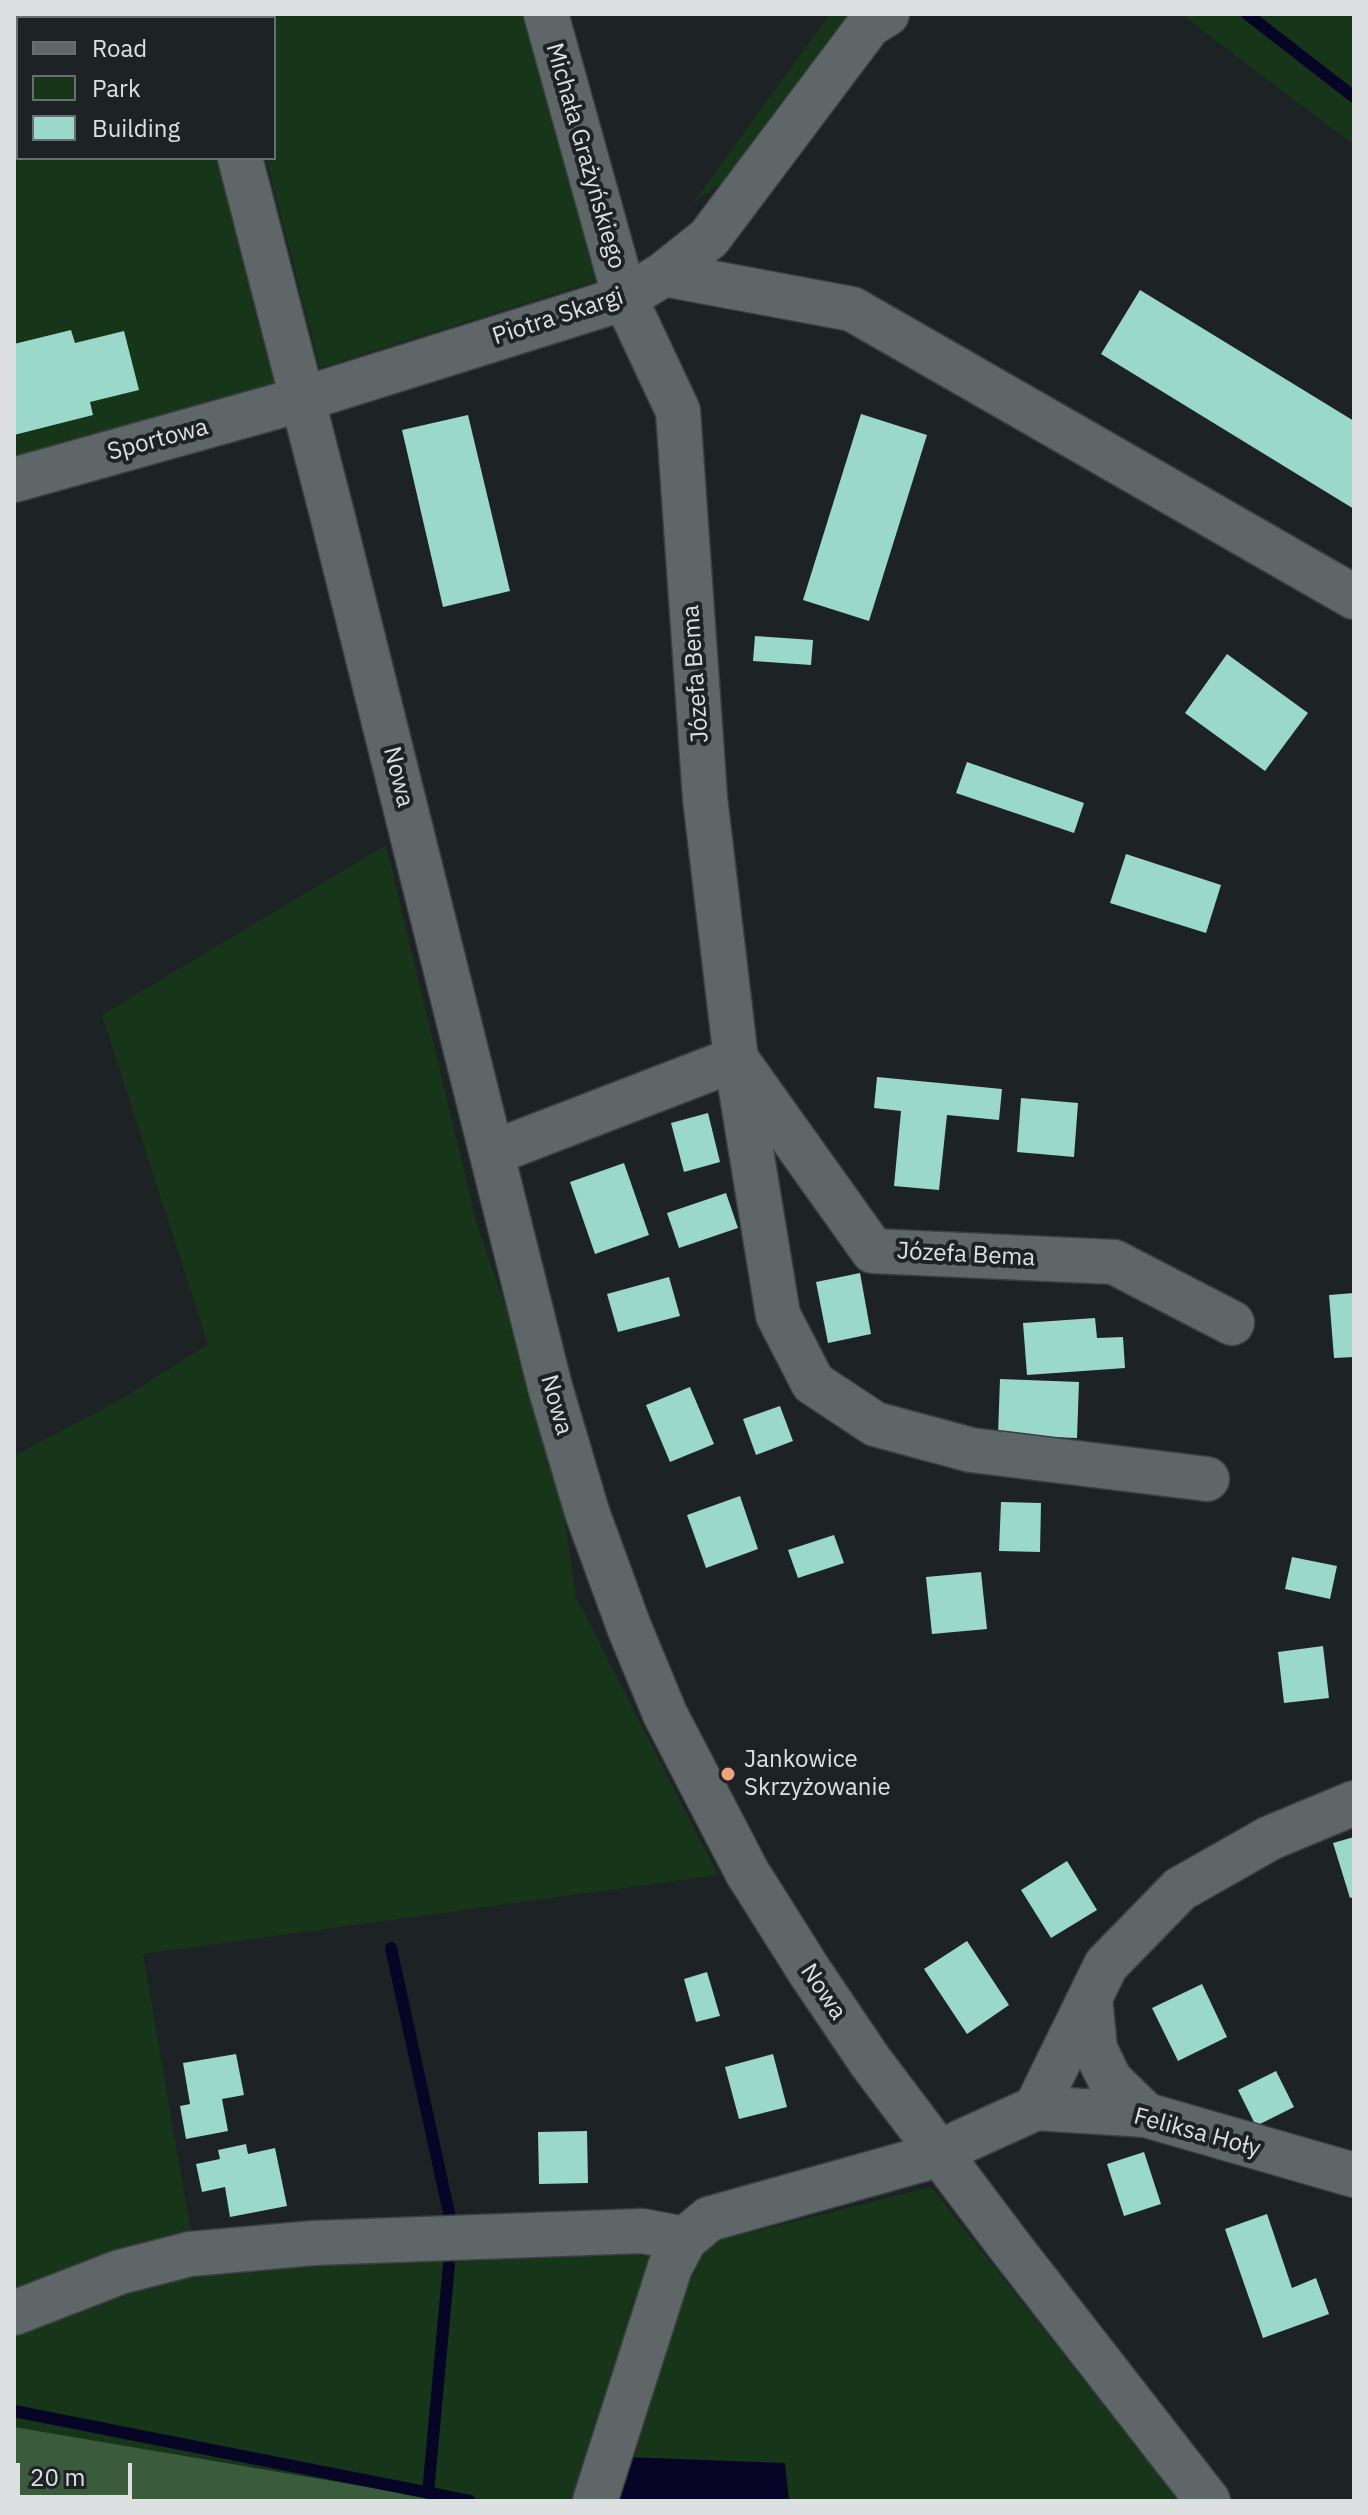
<!DOCTYPE html>
<html>
<head>
<meta charset="utf-8">
<style>
  body { margin:0 }
  #map { position:relative; width:1368px; height:2515px; overflow:hidden; background:#1d2325; font-family:"IBM Plex Sans",sans-serif }
  canvas { display:block }
  .frame { position:absolute; inset:0; border:16px solid #dce0e1; pointer-events:none }
  .legend { position:absolute; left:16px; top:16px; width:260px; height:144px; box-sizing:border-box; background:#1d2325; border:2px solid #696f70; margin:0; padding:10px 14px; list-style:none; font-size:24px; color:#dce0e1 }
  .legend li { display:flex; align-items:center; gap:16px; height:40px }
  .legend b { width:40px; border:2px solid #696f70 }
  .scale { position:absolute; left:16px; top:2463px; width:116px; height:36px; box-sizing:border-box; border:4px solid #dce0e1; border-top:0; padding-left:10px; font-size:24px; line-height:28px; white-space:nowrap; color:#dce0e1; -webkit-text-stroke:6px #1d2325; paint-order:stroke }
</style>
</head>
<body>
<div id="map">
<canvas width="1368" height="2515"></canvas>
<div class="frame"></div>
<ul class="legend">
<li><b style="height:10px;background:#5e6667"></b>Road</li>
<li><b style="height:22px;background:#173519"></b>Park</li>
<li><b style="height:22px;background:#9ad8c9"></b>Building</li>
</ul>
<div class="scale">20 m</div>
</div>
<script>
const ctx = document.querySelector('canvas').getContext('2d');
ctx.lineJoin = 'round';
function fill(path, color) {
  ctx.fillStyle = color;
  ctx.fill(path, 'evenodd');
}
function toPath(rows) {
  const path = new Path2D();
  for (const r of rows) {
    path.moveTo(r[0], r[1]);
    for (let i = 2; i < r.length; i += 2) path.lineTo(r[i], r[i + 1]);
  }
  return path;
}
function trace(path, color, width, dash) {
  ctx.strokeStyle = color;
  ctx.lineWidth = width;
  ctx.lineCap = dash ? 'butt' : 'round';
  ctx.setLineDash(dash || []);
  ctx.stroke(path);
}
function label(font, color, halo, rows, align = 'center') {
  ctx.font = font + ' "IBM Plex Sans",sans-serif';
  ctx.lineWidth = 8;
  ctx.setLineDash([]);
  ctx.textBaseline = 'middle';
  ctx.strokeStyle = halo;
  ctx.fillStyle = color;
  for (const [text, x, y, turn = 0] of rows) {
    ctx.save();
    ctx.translate(x, y);
    ctx.rotate((+turn || 0) * Math.PI / 180);
    ctx.textAlign = isNaN(turn) ? turn : align;
    if (halo) ctx.strokeText(text, 0, 0);
    ctx.fillText(text, 0, 0);
    ctx.restore();
  }
}
fill(toPath([
  [14,14,182,14,183,18,18,18,18,158,218,158,277,396,14,461],
  [228,14,524,14,602,279,320,368,266,158,274,158,274,18,230,18],
  [830,14,850,14,725,181,693,203],
  [1181,14,1354,14,1354,145],
  [386,845,477,1225,553,1441,576,1597,718,1875,143,1954,192,2239,14,2303,14,1456,125,1397,208,1344,102,1015],
  [931,2187,1179,2501,621,2501,697,2246],
  [644,2249,656,2270,575,2501,473,2501,391,2491,14,2427,14,2328,68,2299,263,2257,450,2262]
]), '#173519');
fill(toPath([
  [14,2427,391,2491,473,2501,14,2501]
]), '#3b5c3c');
fill(toPath([
  [625,2457,785,2463,789,2501,614,2501]
]), '#070525');
trace(toPath([
  [1247,14,1354,97],
  [391,1948,449,2213],
  [14,2411,470,2501],
  [428,2493,449,2264]
]), '#070525', 12);
fill(toPath([
  [1140,290,1354,421,1354,509,1101,354],
  [71,330,75,343,124,331,139,390,90,402,93,415,14,435,14,344],
  [861,414,927,435,869,621,803,600],
  [468,415,510,591,443,607,402,430],
  [755,636,813,640,811,665,753,661],
  [1227,654,1308,713,1265,771,1185,713],
  [967,762,1084,803,1074,833,956,793],
  [1126,854,1221,885,1206,933,1110,903],
  [877,1077,1002,1089,999,1120,947,1115,939,1190,894,1186,901,1111,874,1108],
  [1021,1098,1078,1103,1074,1157,1017,1152],
  [708,1113,720,1162,684,1172,671,1123],
  [624,1163,649,1235,595,1254,570,1182],
  [726,1193,738,1228,679,1248,667,1213],
  [860,1273,871,1334,828,1343,816,1282],
  [669,1277,680,1316,618,1332,607,1294],
  [1354,1293,1354,1357,1334,1358,1329,1295],
  [1095,1318,1097,1338,1123,1337,1125,1368,1027,1375,1023,1323],
  [1000,1379,1079,1382,1077,1438,998,1435],
  [690,1387,714,1444,670,1462,646,1405],
  [780,1406,793,1441,756,1455,743,1419],
  [740,1496,758,1549,706,1568,687,1515],
  [1001,1502,1041,1503,1040,1552,999,1551],
  [834,1535,844,1563,798,1578,788,1550],
  [1292,1557,1337,1566,1330,1599,1285,1589],
  [981,1572,987,1629,932,1634,926,1577],
  [1323,1646,1329,1698,1284,1703,1278,1652],
  [1354,1837,1354,1897,1350,1898,1333,1843],
  [1067,1861,1097,1910,1051,1938,1021,1890],
  [967,1941,1009,2005,967,2034,924,1969],
  [707,1972,720,2016,696,2022,684,1979],
  [1202,1984,1227,2037,1178,2061,1152,2008],
  [236,2054,244,2095,222,2099,228,2131,186,2139,180,2106,190,2104,183,2063],
  [773,2054,787,2107,739,2119,725,2067],
  [1276,2071,1294,2107,1256,2126,1238,2090],
  [587,2131,588,2183,539,2184,538,2132],
  [246,2144,248,2154,275,2148,287,2206,230,2217,225,2187,202,2192,196,2164,220,2159,218,2150],
  [1144,2152,1161,2204,1124,2216,1107,2164],
  [1267,2214,1292,2288,1316,2278,1329,2314,1263,2338,1225,2229]
]), '#9ad8c9');
const minor = toPath([
  [203,14,204,18],
  [546,14,625,298,678,411,705,798,736,1059,778,1315,813,1383,875,1424,971,1450,1207,1479],
  [240,158,332,514,550,1387,587,1512,629,1627,665,1714,747,1872,810,1972,870,2061,1011,2248,1208,2501],
  [664,274,852,309,1354,597],
  [14,480,303,399,625,298,664,274,709,238,869,25,887,14],
  [492,1153,736,1059,873,1251,1114,1262,1232,1323],
  [1090,1998,1095,2049,1110,2080,1146,2115],
  [1036,2108,1146,2115,1354,2175],
  [14,2313,120,2272,190,2254,314,2243,642,2231,685,2239],
  [595,2501,670,2267,685,2239,709,2219,941,2154,961,2142,1036,2108,1106,1965,1180,1889,1270,1838,1354,1803]
]);
trace(minor, '#3a4041', 47);
trace(minor, '#5e6667', 44);
for (const [x, y, r, color] of [
  [728,1774,8,"#f1a17c"]
]) {
  const dot = new Path2D();
  dot.arc(x, y, r, 0, 2 * Math.PI);
  ctx.fillStyle = color;
  ctx.fill(dot);
  trace(dot, '#1d2325', 3);
}
label('24px', '#dce0e1', '#1d2325', [
  ["Michała Grażyńskiego",585,156,74],
  ["Piotra Skargi",558,317,-18],
  ["Sportowa",158,440,-15],
  ["Józefa Bema",696,674,-94],
  ["Nowa",398,777,76],
  ["Józefa Bema",966,1255,3],
  ["Nowa",556,1405,74],
  ["Nowa",823,1992,56],
  ["Feliksa Hoły",1197,2133,15]
]);
label('24px', '#dce0e1', '#1d2325', [
  ["Jankowice",744,1760],
  ["Skrzyżowanie",744,1788]
], 'left');
</script>
</body>
</html>
